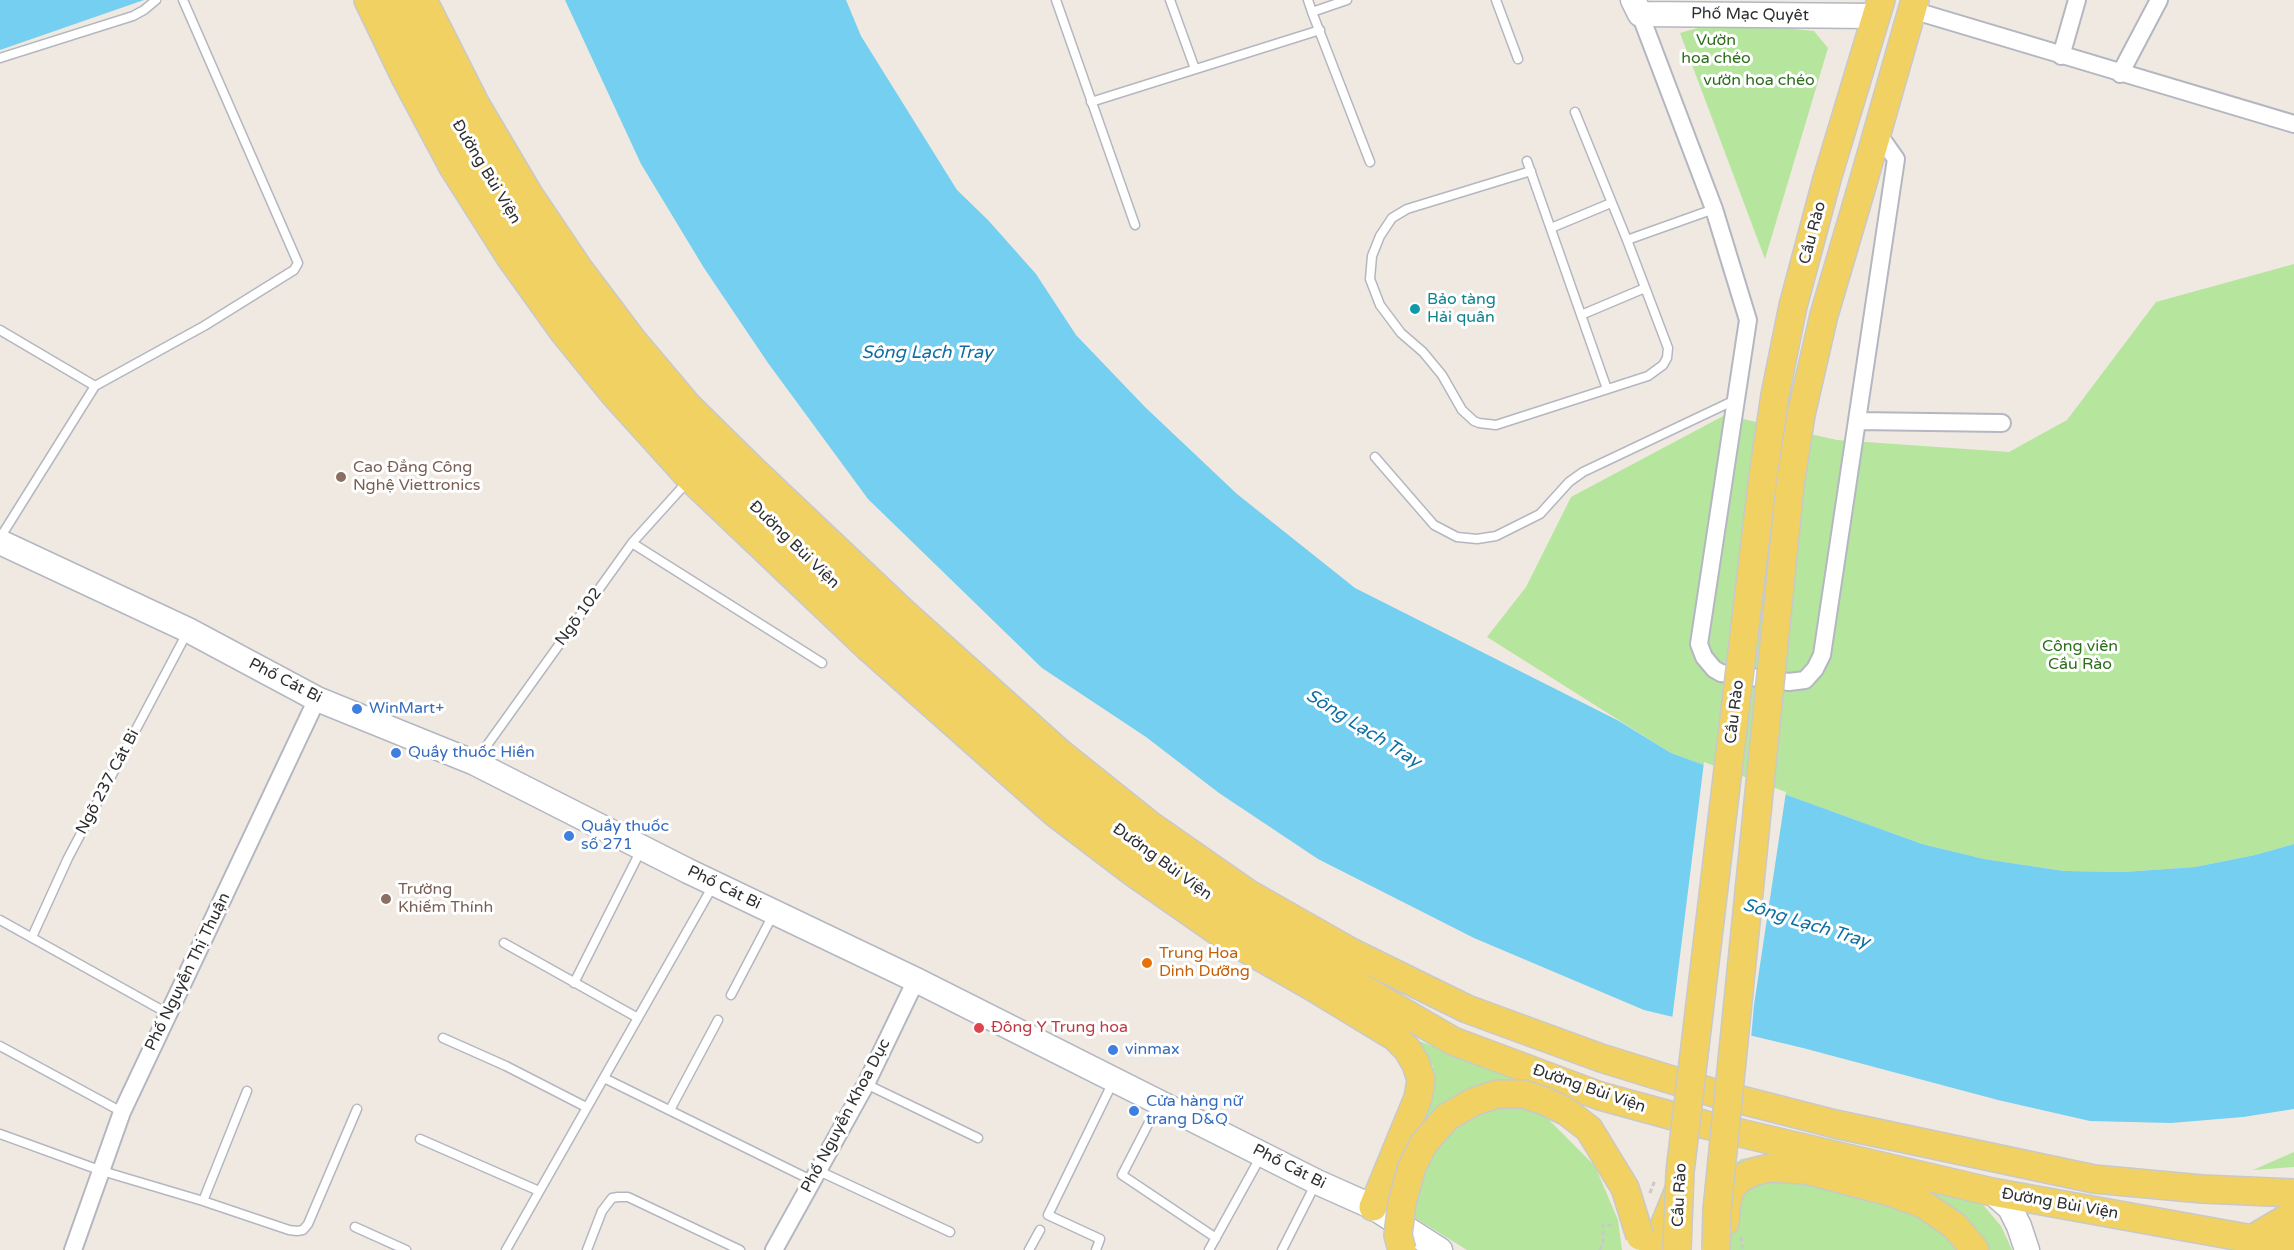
<!DOCTYPE html>
<html>
<head>
<meta charset="utf-8">
<style>
  body { margin:0 }
  canvas { display:block; background:#efe9e1 }
</style>
</head>
<body>
<canvas width="2294" height="1250"></canvas>
<script>
const ctx = document.querySelector('canvas').getContext('2d');
ctx.lineJoin = 'round';
function fill(path, color) {
  ctx.fillStyle = color;
  ctx.fill(path, 'evenodd');
}
function toPath(rows) {
  const path = new Path2D();
  for (const r of rows) {
    path.moveTo(r[0], r[1]);
    for (let i = 2; i < r.length; i += 2) path.lineTo(r[i], r[i + 1]);
  }
  return path;
}
function trace(path, color, width, dash) {
  ctx.strokeStyle = color;
  ctx.lineWidth = width;
  ctx.lineCap = dash ? 'butt' : 'round';
  ctx.setLineDash(dash || []);
  ctx.stroke(path);
}
function label(font, color, halo, rows, align = 'center') {
  ctx.font = font + ' "Varela Round",sans-serif';
  ctx.lineWidth = 6;
  ctx.setLineDash([]);
  ctx.textBaseline = 'middle';
  ctx.strokeStyle = halo;
  ctx.fillStyle = color;
  for (const [text, x, y, turn = 0] of rows) {
    ctx.save();
    ctx.translate(x, y);
    ctx.rotate((+turn || 0) * Math.PI / 180);
    ctx.textAlign = isNaN(turn) ? turn : align;
    if (halo) ctx.strokeText(text, 0, 0);
    ctx.fillText(text, 0, 0);
    ctx.restore();
  }
}
fill(toPath([
  [1722,21,1814,31,1828,48,1765,259,1680,33],
  [2294,264,2294,844,2255,855,2195,867,2124,872,2064,871,1984,859,1922,844,1671,753,1487,637,1526,587,1571,497,1725,415,1837,440,2009,452,2067,420,2156,302],
  [1411,1038,1520,1079,1551,1122,1595,1166,1618,1220,1622,1250,1467,1250,1396,1206,1432,1100,1433,1066],
  [2294,1152,2294,1167,2253,1170],
  [1784,1153,1979,1200,2001,1226,2012,1250,1708,1250,1724,1173,1741,1159]
]), '#b6e59e');
fill(toPath([
  [0,0,144,0,0,50],
  [565,0,846,0,861,36,957,190,988,220,1036,274,1076,335,1145,407,1237,494,1355,588,1619,721,1671,753,1922,844,1984,859,2064,871,2124,872,2195,867,2255,855,2294,844,2294,1109,2243,1117,2171,1123,2090,1121,1998,1100,1803,1048,1644,1010,1474,938,1318,859,1219,793,1146,737,1042,668,868,499,768,363,704,268,641,164]
]), '#75cff0');
fill(toPath([
  [1704,762,1786,792,1754,1005,1751,1039,1672,1020]
]), '#efe9e1');
const lane = toPath([
  [1056,0,1135,225],
  [1170,0,1195,69],
  [1308,0,1312,12,1347,0],
  [1496,0,1518,59],
  [1312,12,1370,162],
  [0,58,133,16,144,10,156,0],
  [1091,102,1320,30],
  [1575,112,1627,240,1714,209],
  [1527,161,1607,389],
  [1531,171,1407,209,1392,218,1380,236,1372,256,1370,279,1380,305,1401,333,1423,352,1442,375,1462,410,1474,421,1479,423,1496,425,1648,376,1663,365,1667,358,1668,348,1627,240],
  [1551,228,1611,203],
  [1581,315,1645,288],
  [0,330,95,386,204,326,294,270,298,263,183,0],
  [1375,457,1434,525,1457,537,1477,539,1496,536,1540,514,1569,482,1583,472,1735,400],
  [0,538,95,386],
  [632,543,822,663],
  [475,762,632,543,688,481],
  [0,920,167,1013],
  [32,937,68,858,188,631],
  [504,943,638,1018],
  [574,983,642,848],
  [731,995,774,913],
  [443,1038,506,1066,586,1107],
  [0,1046,122,1112],
  [604,1078,811,1180],
  [866,1084,978,1138],
  [1158,1105,1122,1175,1216,1238],
  [670,1110,718,1020],
  [0,1134,102,1171,203,1201,289,1230,297,1231,303,1230,308,1224,357,1109],
  [420,1139,539,1191],
  [819,1171,950,1232],
  [203,1201,247,1091],
  [355,1227,406,1250],
  [506,1250,714,884],
  [587,1250,602,1211,612,1198,618,1197,628,1197,740,1250],
  [1029,1250,1040,1230],
  [1096,1250,1100,1239,1048,1215,1113,1082],
  [1209,1250,1261,1156],
  [1282,1250,1315,1185]
]);
const street = toPath([
  [1912,10,2294,124],
  [1640,14,1714,209,1748,320,1699,644,1704,657,1714,669,1721,673,1789,682,1805,680,1815,669,1822,655,1896,159,1877,132],
  [2061,56,2077,0],
  [2120,74,2159,0],
  [1857,421,2002,423],
  [73,1250,122,1112,317,699],
  [774,1250,866,1084,916,980]
]);
const secondary = toPath([
  [1633,0,1640,14,1877,16],
  [0,542,188,630,317,699,475,763,688,871,916,980,1317,1182,1373,1207,1440,1250],
  [1992,1192,2010,1208,2019,1226,2027,1250]
]);
const primary = toPath([
  [368,0,405,77,453,167,510,257,563,331,615,395,690,478,870,649,1055,813,1134,873,1227,938,1311,986,1395,1037,1407,1049,1416,1064,1421,1080,1418,1098,1373,1207],
  [396,0,452,115,504,204,558,283,614,358,671,424,811,562,1044,771,1135,844,1241,918,1453,1041,1600,1096,1706,1125,1992,1192,2252,1239,2294,1241],
  [423,0,476,105,528,193,579,269,634,342,688,406,753,470,904,613,1060,753,1150,825,1249,894,1351,952,1467,1009,1601,1058,1714,1093,1835,1124,2094,1179,2202,1189,2294,1193],
  [1827,179,1881,0],
  [1860,193,1915,0],
  [1725,1222,1727,1202,1730,1190,1739,1179,1753,1172,1769,1168,1806,1170,1893,1193,1923,1204,1955,1226,1975,1250],
  [2252,1239,2294,1214],
  [1654,1250,1678,1192]
]);
trace(lane, '#b4b7c1', 11);
trace(street, '#b4b7c1', 20);
trace(secondary, '#b4b7c1', 27);
trace(primary, '#c9c9c9', 30);
trace(toPath([
  [1741,1237,1743,1250]
]), '#c9c9c9', 3, [4.5, 3]);
trace(lane, '#fff', 8);
trace(street, '#fff', 16);
trace(secondary, '#fff', 24);
trace(primary, '#f2d163', 27);
const primaryBridge = toPath([
  [1402,1250,1398,1235,1402,1203,1412,1167,1424,1143,1447,1117,1473,1102,1497,1094,1523,1094,1545,1101,1567,1112,1589,1129,1625,1188,1640,1236],
  [1677,1250,1680,1172,1763,476,1775,395,1793,306,1827,179],
  [1716,1250,1717,1210,1790,485,1801,415,1824,315,1860,193]
]);
trace(primaryBridge, '#c9c9c9', 30, []);
trace(toPath([
  [1650,1193,1655,1180],
  [1600,1250,1603,1243,1603,1225,1613,1225]
]), '#c9c9c9', 3, [4.5, 3]);
trace(primaryBridge, '#f2d163', 27);
for (const [x, y, r, color] of [
  [1415,309,6,"#0f9aa8"],
  [341,477,6,"#8d6e63"],
  [357,709,6,"#3f7fe0"],
  [396,753,6,"#3f7fe0"],
  [569,836,6,"#3f7fe0"],
  [386,899,6,"#8d6e63"],
  [1147,963,6,"#e8710a"],
  [979,1028,6,"#e0444e"],
  [1113,1050,6,"#3f7fe0"],
  [1134,1111,6,"#3f7fe0"]
]) {
  const dot = new Path2D();
  dot.arc(x, y, r, 0, 2 * Math.PI);
  ctx.fillStyle = color;
  ctx.fill(dot);
  trace(dot, '#fff', 2);
}
label('16px', '#2e2e2e', '#fff', [
  ["Phố Mạc Quyêt",1750,15,1],
  ["Đường Bùi Viện",486,172,59],
  ["Cầu Rào",1813,233,-75],
  ["Đường Bùi Viện",794,545,44],
  ["Ngõ 102",579,617,-54],
  ["Phố Cát Bi",285,681,27],
  ["Cầu Rào",1735,712,-83],
  ["Ngõ 237 Cát Bi",108,782,-62],
  ["Đường Bùi Viện",1162,862,36],
  ["Phố Cát Bi",724,888,26],
  ["Phố Nguyễn Thị Thuận",188,972,-64],
  ["Đường Bùi Viện",1589,1089,19],
  ["Phố Nguyễn Khoa Dục",846,1116,-62],
  ["Phố Cát Bi",1289,1167,27],
  ["Cầu Rào",1680,1195,-87],
  ["Đường Bùi Viện",2060,1204,10]
]);
label('16px', '#2c6e1b', '#fff', [
  ["Vườn",1716,41],
  ["hoa chéo",1716,59],
  ["vườn hoa chéo",1759,81],
  ["Công viên",2080,647],
  ["Cầu Rào",2080,665]
]);
label('16px', '#0d838f', '#fff', [
  ["Bảo tàng",1427,300],
  ["Hải quân",1427,318]
], 'left');
label('16px', '#785e54', '#fff', [
  ["Cao Đẳng Công",353,468],
  ["Nghệ Viettronics",353,486],
  ["Trường",398,890],
  ["Khiếm Thính",398,908]
], 'left');
label('16px', '#366cbe', '#fff', [
  ["WinMart+",369,709],
  ["Quầy thuốc Hiền",408,753],
  ["Quầy thuốc",581,827],
  ["số 271",581,845],
  ["vinmax",1125,1050],
  ["Cửa hàng nữ",1146,1102],
  ["trang D&Q",1146,1120]
], 'left');
label('16px', '#c56008', '#fff', [
  ["Trung Hoa",1159,954],
  ["Dinh Dưỡng",1159,972]
], 'left');
label('16px', '#be3a42', '#fff', [
  ["Đông Y Trung hoa",991,1028]
], 'left');
label('italic 18px', '#0d6fa3', '#fff', [
  ["Sông Lạch Tray",927,353],
  ["Sông Lạch Tray",1363,729,32],
  ["Sông Lạch Tray",1806,924,17]
]);
</script>
</body>
</html>
